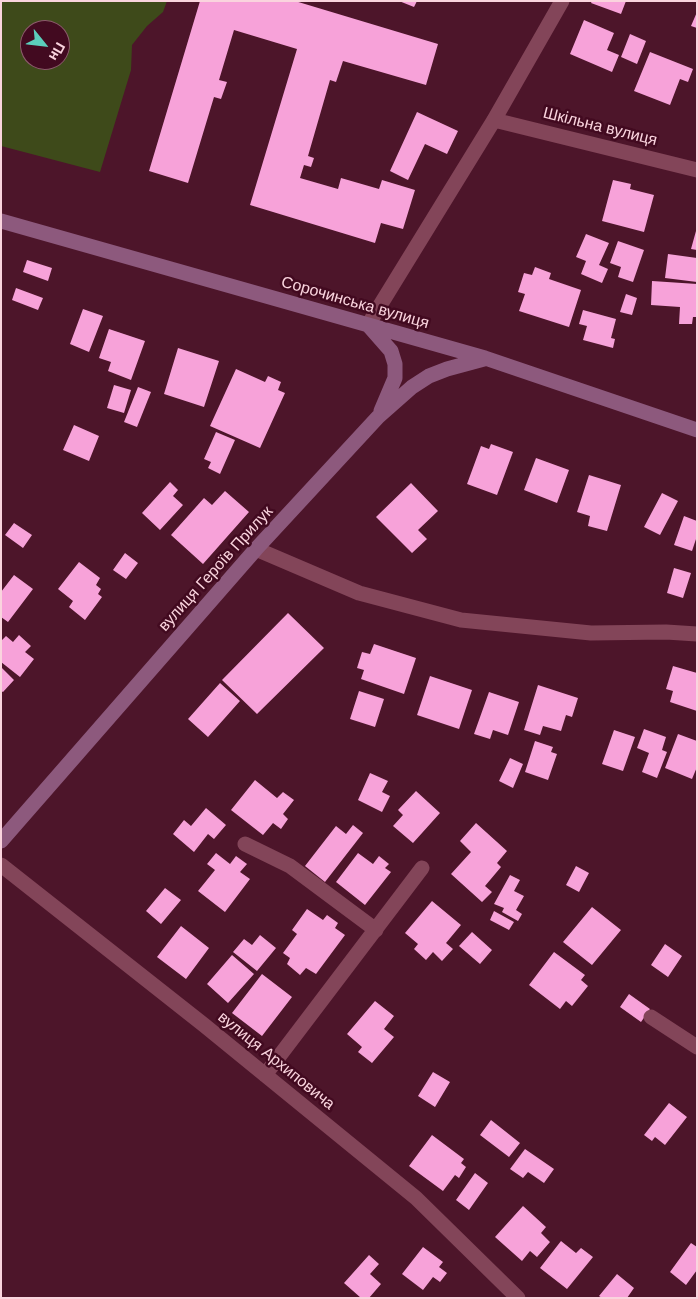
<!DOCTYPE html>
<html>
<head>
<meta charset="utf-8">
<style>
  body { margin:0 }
  #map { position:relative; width:698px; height:1299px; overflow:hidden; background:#4d152a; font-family:Helvetica,sans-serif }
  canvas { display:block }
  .frame { position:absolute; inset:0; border:2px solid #fad4de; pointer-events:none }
  .north { position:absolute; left:20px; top:20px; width:50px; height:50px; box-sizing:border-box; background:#420a20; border:1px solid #8c5b6c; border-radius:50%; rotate:119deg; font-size:14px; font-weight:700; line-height:20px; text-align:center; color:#fad4de }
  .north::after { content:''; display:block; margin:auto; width:18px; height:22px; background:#5bcebb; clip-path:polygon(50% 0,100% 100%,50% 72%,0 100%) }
</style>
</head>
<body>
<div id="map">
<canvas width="698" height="1299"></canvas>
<div class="frame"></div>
<div class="north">Пн</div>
</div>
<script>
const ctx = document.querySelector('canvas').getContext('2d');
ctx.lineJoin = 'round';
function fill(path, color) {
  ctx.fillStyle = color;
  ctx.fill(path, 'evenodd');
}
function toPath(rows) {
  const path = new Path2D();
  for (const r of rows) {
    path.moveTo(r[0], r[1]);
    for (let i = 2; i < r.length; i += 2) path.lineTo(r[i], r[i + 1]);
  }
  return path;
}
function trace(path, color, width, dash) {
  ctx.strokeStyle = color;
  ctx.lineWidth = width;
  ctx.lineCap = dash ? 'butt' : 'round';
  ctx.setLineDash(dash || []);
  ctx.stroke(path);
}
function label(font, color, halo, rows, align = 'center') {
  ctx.font = font + ' Helvetica,sans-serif';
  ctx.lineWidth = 5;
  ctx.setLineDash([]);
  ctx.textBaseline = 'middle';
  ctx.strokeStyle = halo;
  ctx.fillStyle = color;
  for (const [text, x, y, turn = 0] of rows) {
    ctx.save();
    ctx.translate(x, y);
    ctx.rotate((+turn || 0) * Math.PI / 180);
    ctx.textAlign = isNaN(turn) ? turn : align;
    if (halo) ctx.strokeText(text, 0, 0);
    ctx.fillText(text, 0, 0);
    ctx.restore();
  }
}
fill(toPath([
  [1,1,167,1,163,12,147,26,132,45,131,70,100,172,1,146],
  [30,30,60,30,60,60,30,60]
]), '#3e4a1a');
fill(toPath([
  [200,1,295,1,438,44,426,85,343,61,336,82,330,80,308,156,314,158,311,167,304,165,300,178,338,189,341,178,379,189,382,180,415,190,403,229,381,223,375,243,250,205,297,49,234,30,219,80,227,82,221,99,214,97,188,183,149,171],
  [399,1,417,1,414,7],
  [592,1,626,1,621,14,591,3],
  [697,12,697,28,691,26],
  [584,20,614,33,607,50,619,55,612,72,570,54],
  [630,34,646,41,637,64,621,57],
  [650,52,693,69,688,82,680,79,670,105,634,91],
  [417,112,458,131,447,154,425,144,408,180,390,171],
  [613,180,631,184,630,189,654,195,644,232,602,221],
  [696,231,697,231,697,250,691,249],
  [586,234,609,243,599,265,608,269,602,283,581,274,586,261,576,257],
  [618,241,644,250,633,282,618,277,621,267,610,263],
  [668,254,697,258,697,282,665,278],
  [27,260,52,268,48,281,23,272],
  [535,267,551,273,549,279,581,290,569,327,519,311,525,294,518,292,524,273,532,275],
  [652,281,697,284,697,317,693,317,692,324,679,324,680,307,651,305],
  [16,288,43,298,38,310,12,300],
  [626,294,637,298,632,315,620,312],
  [83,309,103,316,89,352,70,344],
  [583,310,616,319,611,338,615,339,613,348,583,340,587,326,579,324],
  [109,329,145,341,131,380,108,371,111,362,99,358],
  [178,348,219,361,204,407,164,394],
  [236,369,265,382,268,376,281,382,278,390,285,393,260,448,210,426],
  [114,385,131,390,124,413,107,408],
  [138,387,151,392,137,427,124,422],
  [74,425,99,436,89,461,63,450],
  [216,432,235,440,220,474,208,468,211,462,204,459],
  [491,444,513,452,497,495,467,484,481,446,489,449],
  [536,458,569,470,557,503,524,490],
  [589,475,621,485,607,531,588,526,590,516,577,512],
  [170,482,178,490,173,496,183,505,160,530,142,513],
  [411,483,438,511,418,530,427,539,412,553,376,517],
  [225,491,249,512,203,564,171,535,204,498,212,505],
  [662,493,678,501,660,535,644,527],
  [684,516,697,521,697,536,692,551,674,545],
  [14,523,32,535,23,548,5,535],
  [125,553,138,563,126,579,113,570],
  [79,562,100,578,96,585,101,589,98,594,102,597,85,620,69,607,73,601,58,589],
  [674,568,691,573,683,598,667,593],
  [14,575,33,589,8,622,1,617,1,592],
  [288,613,324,648,257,714,222,680],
  [19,635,31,646,25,652,34,659,20,677,1,662,1,641,6,636,13,642],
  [374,644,416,658,404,694,361,679,364,670,357,668,362,652,370,654],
  [673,666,697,673,697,711,670,702,673,691,666,689],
  [1,667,14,680,3,692,1,691],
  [430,676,472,690,459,729,417,715],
  [220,683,240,701,208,737,188,719],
  [538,685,578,698,572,717,566,715,561,731,543,726,540,735,524,730],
  [359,691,384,699,375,727,350,719],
  [489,692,519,702,508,735,493,730,490,739,474,734],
  [644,729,666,737,662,750,667,752,657,778,642,772,649,753,637,748],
  [614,730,635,737,623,771,602,764],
  [678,734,697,741,697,767,692,779,665,768],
  [535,741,553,747,551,752,557,754,548,780,525,772],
  [510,758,523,764,513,788,499,781],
  [370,773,388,781,382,792,390,796,382,812,358,800],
  [255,780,277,798,283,792,294,800,283,814,288,819,281,829,273,823,263,835,231,810],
  [416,791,440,813,413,843,393,826,403,815,398,810],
  [206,808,226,825,214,839,208,834,194,852,173,834,184,820,191,826],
  [476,823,507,851,497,863,501,867,485,886,492,892,482,902,451,874,471,852,460,841],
  [353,825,363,833,325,882,305,866,336,826,346,834],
  [216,853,230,864,236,856,247,864,240,872,250,879,225,912,198,891,215,870,207,864],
  [358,853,373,864,379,856,389,864,385,868,391,872,365,905,336,882],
  [576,866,589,873,579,892,566,885],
  [510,875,520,880,514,891,524,896,516,910,522,914,518,921,502,912,504,908,494,904],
  [165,888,181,900,161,924,146,911],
  [432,901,461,925,446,943,453,949,442,961,433,952,426,960,414,949,418,944,405,933],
  [592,907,621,930,592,965,563,942],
  [307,909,323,920,327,915,338,923,335,928,345,935,316,974,306,968,300,975,287,964,290,958,283,953,297,934,292,930],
  [494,911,514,922,509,930,490,920],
  [181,926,209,948,186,979,157,957],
  [472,932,492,950,480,964,459,946],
  [260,935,276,948,257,971,233,952,244,939,252,945],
  [665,944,682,956,668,977,651,965],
  [554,952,585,975,581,980,588,986,572,1006,566,1001,560,1009,529,985],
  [232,955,254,974,228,1003,207,984],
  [262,974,292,997,262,1036,232,1013],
  [629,994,650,1009,641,1022,620,1007],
  [375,1001,394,1016,384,1029,394,1037,372,1063,358,1052,362,1047,347,1034],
  [433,1072,450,1082,435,1107,418,1096],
  [669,1103,687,1117,665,1145,655,1137,652,1141,644,1135],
  [491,1120,520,1143,509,1157,480,1135],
  [432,1135,464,1159,461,1163,466,1167,459,1178,455,1175,443,1191,409,1166],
  [525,1149,554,1169,544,1183,528,1172,523,1178,510,1169],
  [475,1173,488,1183,469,1210,456,1200],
  [523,1206,546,1227,541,1233,550,1242,537,1257,530,1251,522,1261,495,1237],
  [561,1241,576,1253,581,1248,593,1257,567,1289,540,1268],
  [691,1243,697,1247,697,1270,686,1285,670,1272],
  [423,1247,443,1262,439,1267,447,1273,440,1282,433,1277,423,1290,402,1274],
  [369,1255,379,1264,370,1274,381,1284,369,1298,361,1298,344,1283],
  [617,1274,634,1288,627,1298,602,1298,599,1296]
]), '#f7a2d9');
trace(toPath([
  [494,120,697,170],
  [368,325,494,120,562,1],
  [256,549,359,593,461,620,591,633,666,632,697,634],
  [245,844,290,866,376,930],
  [1,865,204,1025,416,1198,518,1298],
  [651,1017,697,1047],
  [265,1075,422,868]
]), '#834559', 15);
trace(toPath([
  [1,221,485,358,697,430],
  [369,326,391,351,395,364,395,378,381,411],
  [1,841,256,549,378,417,412,387,429,376,447,369,484,359]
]), '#8d597d', 15);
label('16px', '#fad4de', '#420a20', [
  ["Шкільна вулиця",600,127,14],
  ["Сорочинська вулиця",355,303,16],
  ["вулиця Героїв Прилук",216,569,-48],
  ["вулиця Архиповича",276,1061,39]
]);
</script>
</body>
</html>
